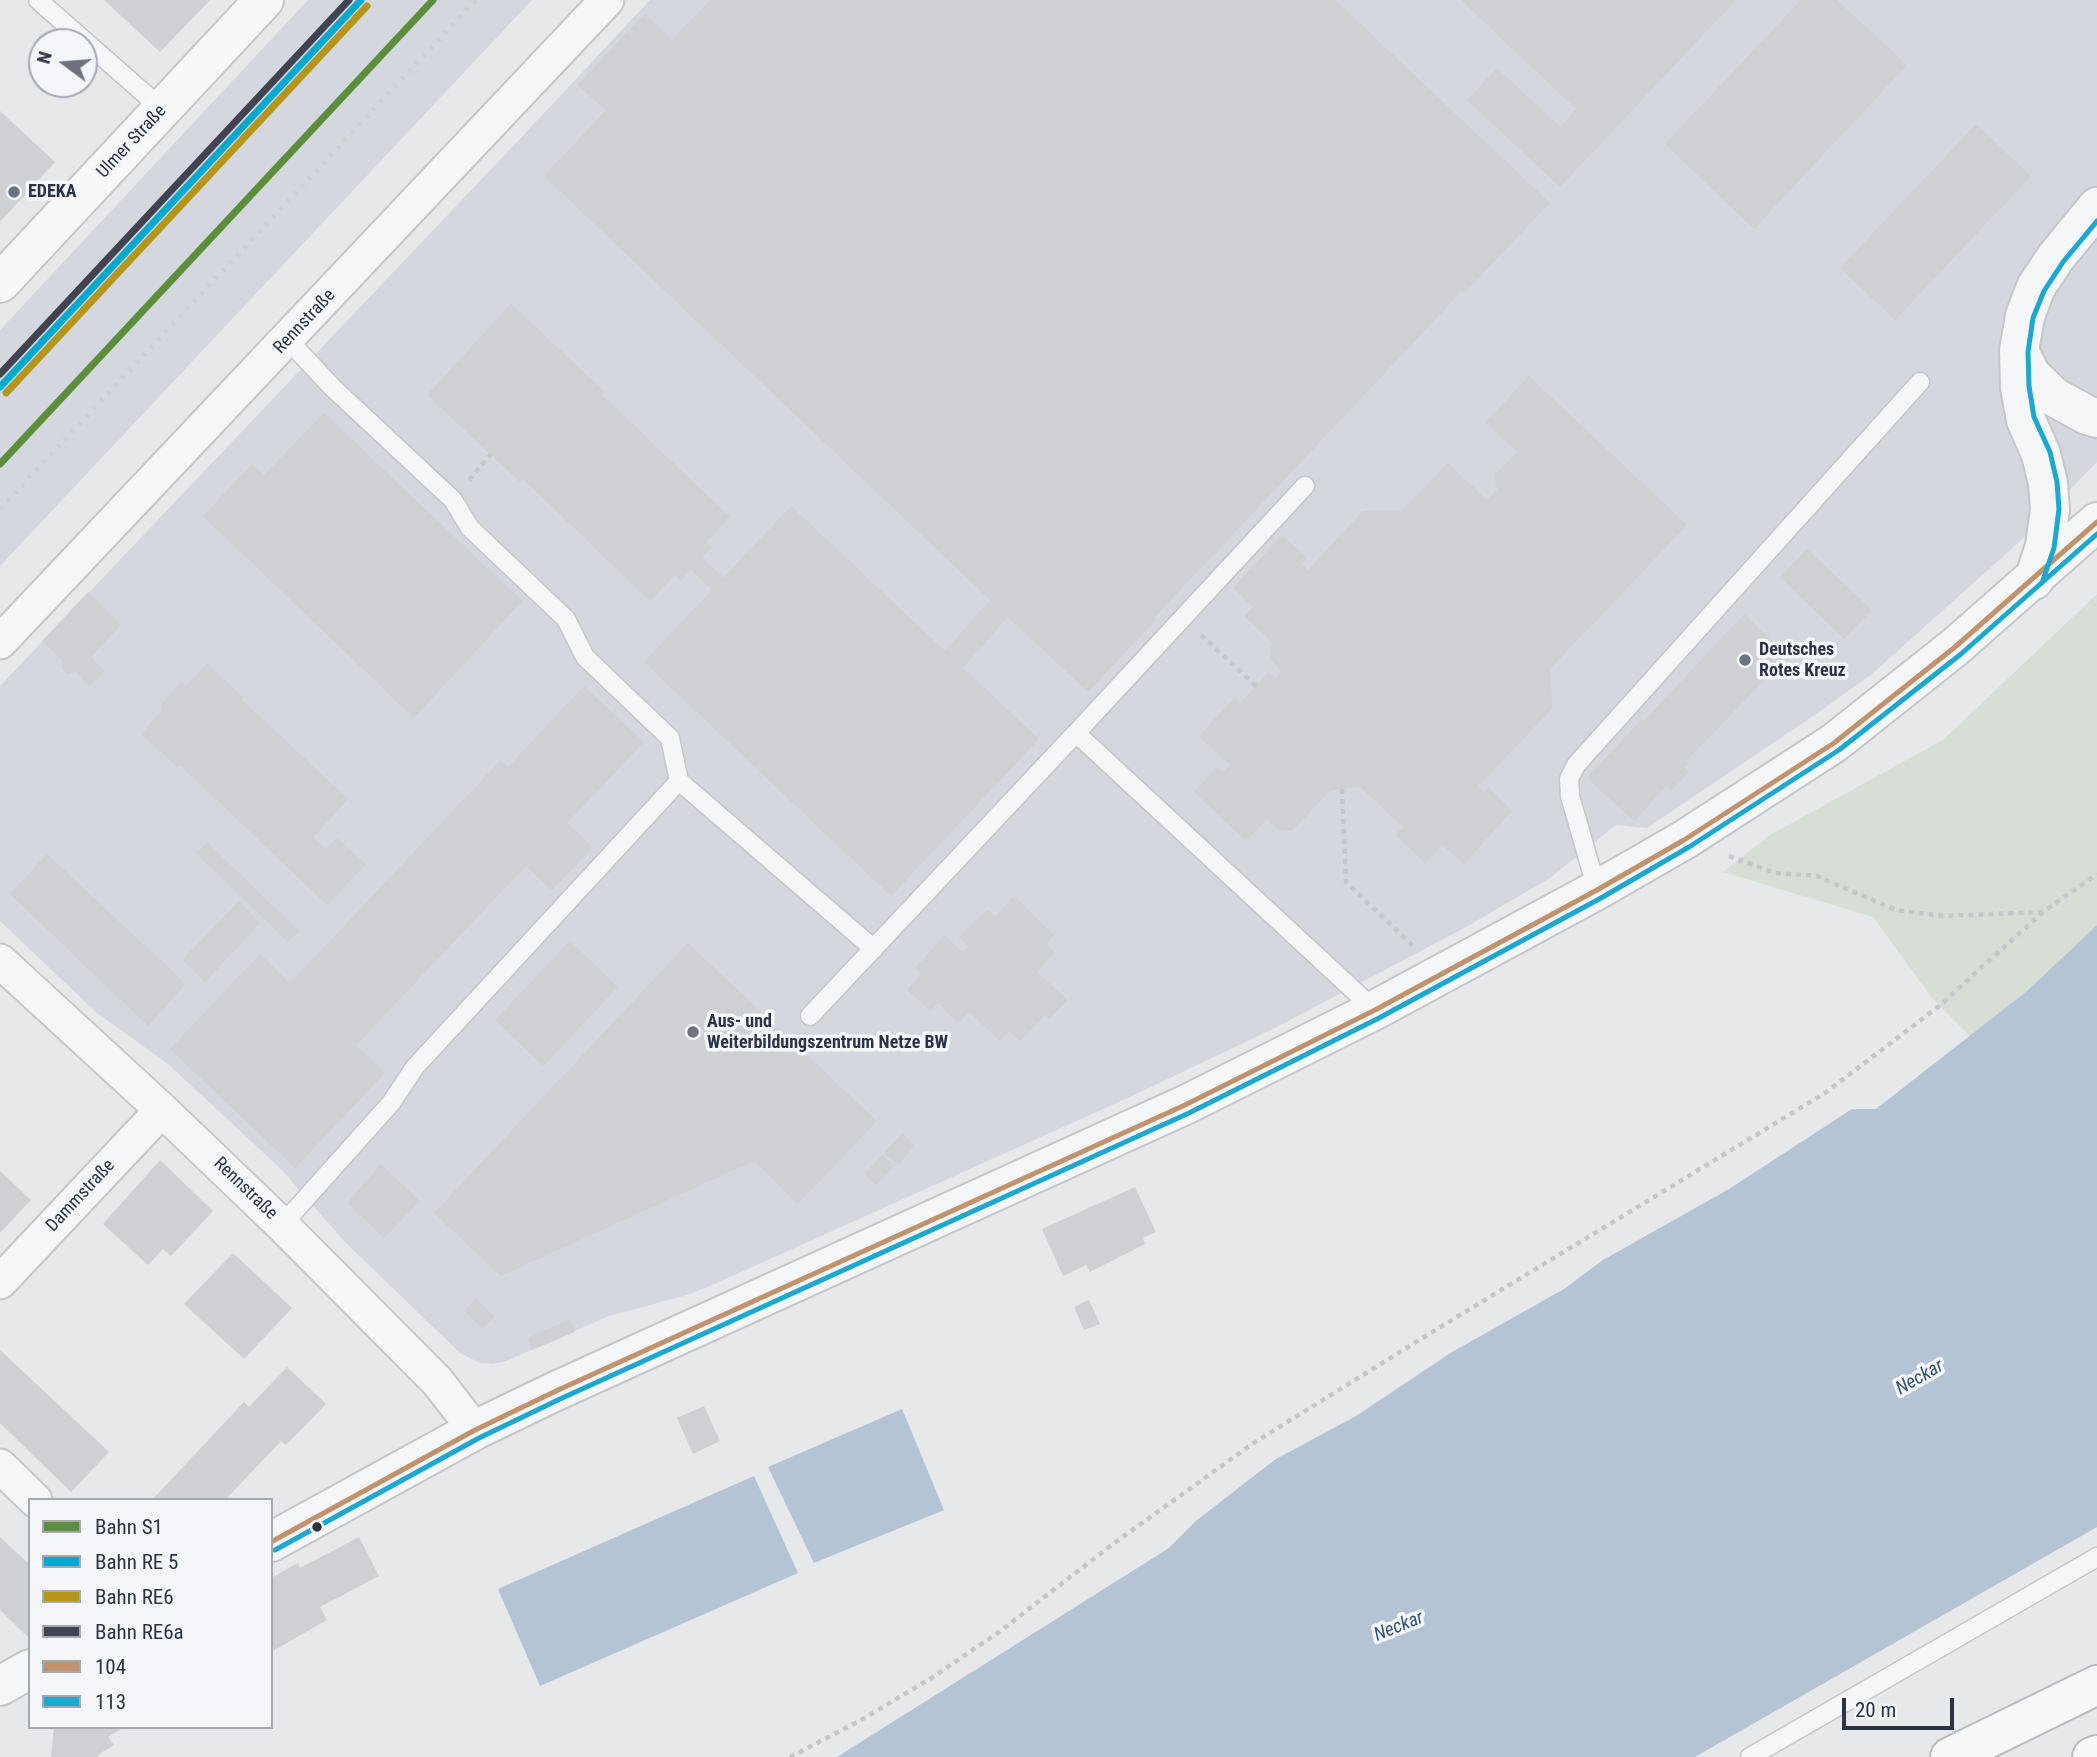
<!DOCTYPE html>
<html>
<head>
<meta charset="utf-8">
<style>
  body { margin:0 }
  #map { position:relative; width:2097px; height:1757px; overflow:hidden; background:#e6e8ea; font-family:"Roboto Condensed",sans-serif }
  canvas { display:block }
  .legend { position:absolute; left:28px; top:1498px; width:245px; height:231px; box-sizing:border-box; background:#f4f6f9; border:2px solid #a4a8b1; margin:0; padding:9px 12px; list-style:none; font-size:21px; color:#2b3445 }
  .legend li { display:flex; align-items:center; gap:14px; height:35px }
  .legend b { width:35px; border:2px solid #a4a8b1 }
  .north { position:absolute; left:28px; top:28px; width:70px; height:70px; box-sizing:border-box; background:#f4f6f9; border:2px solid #a4a8b1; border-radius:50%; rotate:286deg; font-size:19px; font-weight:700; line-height:28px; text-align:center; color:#2b3445 }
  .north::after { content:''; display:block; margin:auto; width:24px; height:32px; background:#6c737f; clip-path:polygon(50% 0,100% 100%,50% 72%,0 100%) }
  .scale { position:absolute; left:1842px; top:1698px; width:112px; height:32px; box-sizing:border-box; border:4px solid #2b3445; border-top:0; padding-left:9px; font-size:21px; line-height:24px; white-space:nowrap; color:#2b3445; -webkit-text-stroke:5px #f4f6f9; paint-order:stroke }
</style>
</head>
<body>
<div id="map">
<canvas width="2097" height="1757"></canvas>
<ul class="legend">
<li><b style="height:9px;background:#5c8e3c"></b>Bahn S1</li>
<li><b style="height:9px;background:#00a9ce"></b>Bahn RE 5</li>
<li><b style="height:9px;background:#b5961a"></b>Bahn RE6</li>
<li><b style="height:9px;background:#424351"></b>Bahn RE6a</li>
<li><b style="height:9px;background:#c2926c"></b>104</li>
<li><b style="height:9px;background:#1ca8d1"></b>113</li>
</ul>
<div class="north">N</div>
<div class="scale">20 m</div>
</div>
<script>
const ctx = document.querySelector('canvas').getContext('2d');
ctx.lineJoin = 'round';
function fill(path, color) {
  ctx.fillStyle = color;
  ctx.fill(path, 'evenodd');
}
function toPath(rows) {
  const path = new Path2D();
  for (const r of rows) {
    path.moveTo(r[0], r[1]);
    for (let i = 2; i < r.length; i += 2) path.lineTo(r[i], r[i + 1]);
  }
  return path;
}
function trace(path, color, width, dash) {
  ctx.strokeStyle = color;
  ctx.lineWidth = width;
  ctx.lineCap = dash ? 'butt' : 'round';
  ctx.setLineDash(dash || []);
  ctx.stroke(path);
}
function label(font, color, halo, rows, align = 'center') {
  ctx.font = font + ' "Roboto Condensed",sans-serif';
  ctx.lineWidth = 7;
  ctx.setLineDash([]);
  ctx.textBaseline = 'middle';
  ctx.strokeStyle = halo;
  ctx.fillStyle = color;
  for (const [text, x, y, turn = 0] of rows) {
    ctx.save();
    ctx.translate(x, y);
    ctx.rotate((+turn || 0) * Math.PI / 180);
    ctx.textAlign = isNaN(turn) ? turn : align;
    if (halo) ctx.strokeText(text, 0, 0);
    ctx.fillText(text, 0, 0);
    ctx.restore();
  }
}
fill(toPath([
  [308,0,532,0,0,566,0,330],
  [650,0,2097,0,2097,462,2017,544,1873,673,1819,712,1647,828,1616,825,1550,878,1466,927,1275,1028,1132,1096,710,1286,687,1295,609,1316,506,1361,492,1364,480,1363,460,1353,345,1242,281,1169,168,1064,97,1013,0,921,0,686,516,143]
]), '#d4d7dd');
fill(toPath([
  [2097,594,2097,925,2027,991,1970,1036,1932,998,1873,917,1723,872,1770,835,1943,740]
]), '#d6ded6');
fill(toPath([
  [2097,925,2097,1527,1695,1757,837,1757,1169,1548,1197,1520,1276,1459,1356,1416,1452,1352,1564,1289,1603,1260,1729,1189,1852,1109,1876,1109,2027,991],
  [902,1409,944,1510,814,1563,768,1467],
  [754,1476,798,1573,540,1686,498,1589]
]), '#b4c4d5');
fill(toPath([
  [104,0,210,0,160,52],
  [710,0,1335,0,1550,203,1464,293,1462,291,1154,618,1156,620,1088,692,1008,617,963,668,1039,739,891,896,644,662,712,590,691,570,681,581,675,575,650,601,523,479,520,482,427,395,511,304,605,392,602,395,730,517,706,542,712,547,702,558,723,578,791,506,945,651,990,600,544,176,606,110,577,85,645,14,672,40],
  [1461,0,1736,0,1560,187,1467,100,1497,68,1560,127,1576,109],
  [1801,0,1837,0,1907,65,1754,229,1665,144],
  [0,111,55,162,0,222],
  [1976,124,2031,176,1895,320,1840,268],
  [1529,376,1687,525,1551,668,1552,709,1478,786,1484,792,1488,787,1512,811,1464,864,1442,845,1425,863,1395,835,1403,827,1360,787,1331,790,1292,831,1279,830,1267,819,1246,841,1194,792,1217,767,1223,772,1230,765,1199,736,1234,698,1240,703,1269,672,1275,678,1281,671,1271,660,1272,642,1244,616,1253,607,1233,588,1282,535,1307,558,1302,564,1308,570,1363,511,1402,511,1448,463,1487,500,1498,489,1496,487,1495,475,1517,452,1486,422],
  [324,413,522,601,414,718,203,516,252,464,264,475],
  [1807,549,1872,610,1844,639,1780,577],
  [88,592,121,625,91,657,105,671,89,686,77,672,68,674,62,669,63,661,42,641],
  [1744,614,1788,656,1686,761,1688,763,1684,767,1689,772,1672,790,1666,786,1634,821,1587,778,1642,719,1644,721],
  [207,664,243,697,241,699,348,799,313,838,326,849,337,838,366,864,327,905,180,765,177,767,141,734,162,710,159,707,182,681,186,686],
  [584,686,644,742,567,823,593,847,551,890,526,866,356,1045,385,1073,295,1168,170,1049,260,954,290,983,501,760,508,767],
  [207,842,299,931,288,942,196,853],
  [47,854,186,984,148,1026,10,894],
  [1014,896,1054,935,1046,944,1055,952,1037,972,1068,1000,1049,1019,1045,1015,1020,1041,1009,1031,1000,1041,969,1012,958,1023,938,1003,930,1011,907,990,921,974,915,968,945,935,962,952,969,947,959,937,987,910,995,916],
  [239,901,260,923,205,982,182,960],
  [570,941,618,987,543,1066,495,1020],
  [688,943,877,1121,798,1204,754,1161,501,1276,434,1213],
  [903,1133,915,1146,898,1165,884,1152],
  [882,1155,894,1166,876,1185,864,1174],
  [160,1160,213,1211,171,1256,163,1249,148,1265,103,1224],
  [381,1164,420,1201,384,1238,347,1203],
  [0,1171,31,1200,0,1233],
  [1135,1187,1156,1232,1143,1238,1145,1244,1090,1272,1086,1265,1063,1276,1042,1229],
  [233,1253,292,1308,244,1359,184,1304],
  [476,1298,495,1317,482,1329,464,1311],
  [1089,1300,1100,1324,1084,1330,1074,1307],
  [570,1319,575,1332,532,1350,528,1338],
  [0,1350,109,1452,71,1492,0,1423],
  [287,1367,326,1404,286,1445,281,1441,225,1500,152,1500,244,1402,249,1407],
  [704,1406,720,1441,693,1454,677,1418],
  [0,1537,30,1565,30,1635,28,1637,0,1610],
  [359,1537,379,1576,320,1607,327,1620,271,1652,271,1578,298,1563,300,1568],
  [54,1727,124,1727,108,1737,114,1745,99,1754,98,1757,51,1757]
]), '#ced0d3');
const service = toPath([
  [38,0,162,109],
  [288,340,333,388,453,500,470,528,566,619,585,657,670,738,679,781],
  [1076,733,1305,486],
  [1597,890,1570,796,1569,779,1576,765,1920,382],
  [810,1016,1076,733,1375,1010],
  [282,1225,391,1103,415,1067,679,781,874,949],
  [1750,1757,2097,1557]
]);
const minor = toPath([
  [0,642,607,0],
  [0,961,162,1110,282,1225,437,1381,475,1430],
  [0,1282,162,1110],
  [0,1466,35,1500]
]);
const tertiary = toPath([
  [2019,351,2031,375,2054,397,2087,415,2097,418],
  [2034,580,2045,546,2050,510,2048,483,2041,454,2026,420,2020,387,2019,351,2025,316,2036,287,2056,257,2097,207],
  [271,1542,475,1430,556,1391,1185,1105,1375,1010,1597,890,1684,840,1834,743,1955,647,2097,522],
  [0,1686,30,1669]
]);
const secondary = toPath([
  [0,283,264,0]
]);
const trunk = toPath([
  [1950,1757,2097,1685],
  [2092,1757,2097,1755]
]);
trace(service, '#c4c6c8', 21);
trace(minor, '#c4c6c8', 37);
trace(tertiary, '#c4c6c8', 42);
trace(secondary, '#c4c6c8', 42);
trace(trunk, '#b8bbbf', 42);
trace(toPath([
  [469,480,491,454],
  [1201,635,1256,686],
  [1342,789,1346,882,1414,947],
  [1729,856,1775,873,1817,876,1896,910,1942,916,2042,912],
  [790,1757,863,1719,933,1677,999,1632,1113,1544,1252,1444,1437,1329,1825,1093,1938,1007,2043,912,2097,874]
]), '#c5c6ca', 4.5, [5, 5]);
trace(service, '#f5f6f7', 18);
trace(minor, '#f5f6f7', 33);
trace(tertiary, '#f5f6f7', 38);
trace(secondary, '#f8f8f8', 38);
trace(trunk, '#f8f8f8', 38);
trace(toPath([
  [0,509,476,0]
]), '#cecfd2', 5, [3.5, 7]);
trace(toPath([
  [271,1542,475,1430,556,1391,1185,1105,1375,1010,1597,890,1684,840,1834,743,1955,647,2097,522]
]), '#c2926c', 5);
trace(toPath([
  [2042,583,2054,548,2059,509,2057,482,2050,452,2034,417,2029,386,2028,352,2033,318,2044,291,2063,262,2097,221],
  [275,1550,479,1438,560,1399,1189,1113,1379,1018,1601,898,1689,847,1839,750,1961,654,2097,534]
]), '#1ca8d1', 5);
trace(toPath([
  [0,464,433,0]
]), '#5c8e3c', 7);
trace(toPath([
  [0,387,361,0]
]), '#00a9ce', 7);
trace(toPath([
  [6,393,367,6]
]), '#b5961a', 7);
trace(toPath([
  [0,374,349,0]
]), '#424351', 7);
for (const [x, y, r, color] of [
  [14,192,7,"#6c737f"],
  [1745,660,7,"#6c737f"],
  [693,1032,7,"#6c737f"],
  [317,1527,6,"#2b3445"]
]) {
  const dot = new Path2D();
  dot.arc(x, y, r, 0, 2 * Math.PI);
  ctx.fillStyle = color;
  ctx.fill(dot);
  trace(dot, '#f4f6f9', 2.5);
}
label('18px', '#2b3445', '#f4f6f9', [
  ["Ulmer Straße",132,142,-47],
  ["Rennstraße",305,322,-47],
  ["Rennstraße",245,1189,44],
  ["Dammstraße",81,1196,-47]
]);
label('bold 18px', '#2b3445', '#f4f6f9', [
  ["EDEKA",28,192],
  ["Deutsches",1759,650],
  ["Rotes Kreuz",1759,671],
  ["Aus- und",707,1022],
  ["Weiterbildungszentrum Netze BW",707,1043]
], 'left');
label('italic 19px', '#34527a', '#f4f6f9', [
  ["Neckar",1920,1378,-30],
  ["Neckar",1399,1627,-22]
]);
</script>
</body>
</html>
